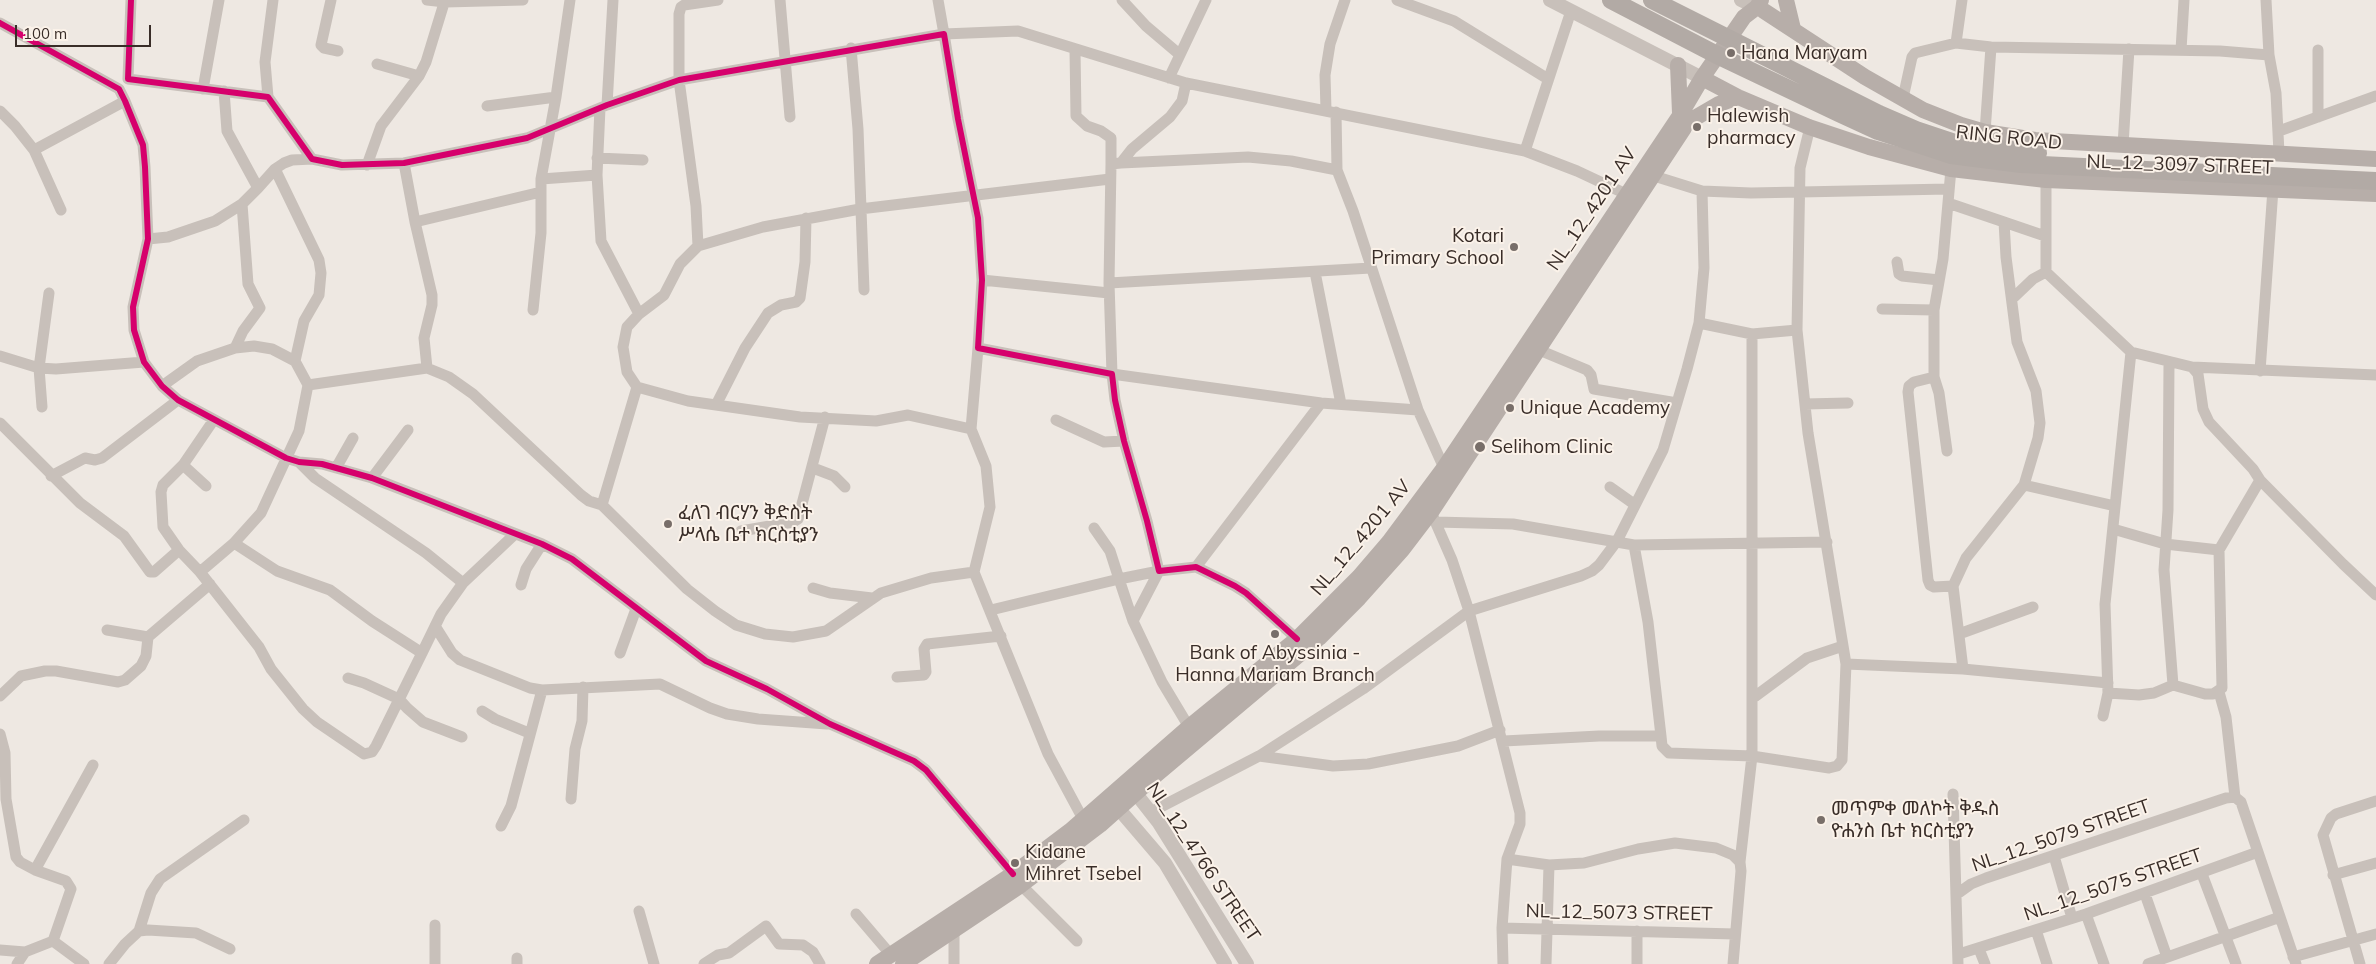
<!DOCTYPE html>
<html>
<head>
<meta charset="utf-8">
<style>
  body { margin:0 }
  #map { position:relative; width:2376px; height:964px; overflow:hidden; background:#eee8e2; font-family:Mulish,sans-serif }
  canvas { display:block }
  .scale { position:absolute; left:15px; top:25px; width:136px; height:22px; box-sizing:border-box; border:2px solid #392d28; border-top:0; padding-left:6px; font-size:15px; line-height:18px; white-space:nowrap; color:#392d28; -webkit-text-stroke:4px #fbf2e9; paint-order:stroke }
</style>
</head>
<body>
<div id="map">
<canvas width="2376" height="964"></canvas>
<div class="scale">100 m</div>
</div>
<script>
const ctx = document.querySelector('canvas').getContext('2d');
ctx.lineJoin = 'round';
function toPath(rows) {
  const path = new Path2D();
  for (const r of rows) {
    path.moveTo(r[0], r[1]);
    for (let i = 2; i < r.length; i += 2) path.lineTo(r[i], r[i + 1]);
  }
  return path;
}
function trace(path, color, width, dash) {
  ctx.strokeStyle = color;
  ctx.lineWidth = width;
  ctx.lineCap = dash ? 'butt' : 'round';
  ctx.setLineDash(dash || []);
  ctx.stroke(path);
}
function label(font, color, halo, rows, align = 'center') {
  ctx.font = font + ' Mulish,"Noto Sans Ethiopic",sans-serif';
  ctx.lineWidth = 4;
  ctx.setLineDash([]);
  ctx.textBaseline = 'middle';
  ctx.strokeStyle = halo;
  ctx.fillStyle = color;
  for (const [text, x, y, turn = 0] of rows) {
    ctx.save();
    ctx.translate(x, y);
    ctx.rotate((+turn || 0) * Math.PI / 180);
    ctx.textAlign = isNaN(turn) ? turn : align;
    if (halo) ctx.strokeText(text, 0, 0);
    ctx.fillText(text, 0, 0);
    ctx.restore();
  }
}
trace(toPath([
  [131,0,128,79,268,97,312,159,342,165,404,163,527,138,607,105,679,80,944,34,958,119,978,218,982,280,978,348,1112,374,1115,400,1124,441,1147,521,1159,571,1196,567,1235,586,1246,593,1297,639],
  [331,0,321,45,324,48,338,51],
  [427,0,445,2,523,0],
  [780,0,790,117],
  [938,0,944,34,1018,31,1186,83,1525,151,1577,171,1626,194],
  [1122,0,1146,26,1179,54],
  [1397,0,1454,21,1548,79],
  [2266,0,2269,55,2276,93,2279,153],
  [0,23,119,89,125,101,143,145,145,167,148,239,133,307,134,330,144,362,162,386,178,400,286,458,299,462,322,464,372,478,542,544,572,559,706,661,767,689,830,724,914,761,926,770,1013,874],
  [1956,43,1962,0],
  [851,48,858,129,864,290],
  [1075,50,1076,116,1087,126,1101,131,1111,138,1111,164],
  [2181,50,2184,0],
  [377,64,419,76],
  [1169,78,1206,0],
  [1186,83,1182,101,1170,117,1132,149,1121,163,1111,164,1109,283,1112,374,1321,403,1418,410],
  [203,89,219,0],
  [268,97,265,62,273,0],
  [1903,98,1912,57,1915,53,1956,43,1991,47,2220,51,2269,55],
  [607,105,613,0],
  [487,106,556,97],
  [600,108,597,175,601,241,639,314],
  [1326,110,1325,75,1330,44,1345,0],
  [0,111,15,126,34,150,61,210],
  [1336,112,1337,170],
  [2318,117,2318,50],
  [2279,131,2376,96],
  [1985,132,1991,47],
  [2123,145,2129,49],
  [34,150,125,101],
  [1525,151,1571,11],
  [597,158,643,160],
  [404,163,415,222,541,192],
  [1121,163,1248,157,1291,161,1337,170,1353,211,1418,410,1444,468],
  [367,165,381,126,419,76,426,62,445,0],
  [275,169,319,260,321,273,319,295,304,321,295,361],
  [1951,169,1943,259,1934,310,1934,377,1914,382,1909,386,1908,392,1928,580,1930,585,1934,587,1953,586],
  [1654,176,1702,191,1751,193,1948,189],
  [541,179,597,175],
  [2046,180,2046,272,2131,352,2192,367,2198,374,2203,409,2209,422,2253,469,2260,480,2343,564,2376,595],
  [258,188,275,169,284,163,292,160,312,159],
  [1948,203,2004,222,2006,257,2017,342,2036,391,2040,423,2038,438,2024,485,1966,558,1953,586,1963,669],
  [2004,222,2045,236],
  [148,239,168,237,215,221,242,204,258,188,227,131,224,91],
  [698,246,696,206,679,80,679,14,681,7,684,5,718,0],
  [1897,262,1899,274,1902,276,1939,280],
  [1315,272,1341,404],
  [982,280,1109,293],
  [1109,283,1371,268],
  [2012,299,2033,279,2046,272],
  [1882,309,1934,310],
  [533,310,541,233,541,179,556,97,570,0],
  [1699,323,1752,334,1797,330],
  [235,348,243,331,260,308,248,284,242,204],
  [1539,350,1587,370,1591,375,1594,389,1677,403],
  [2131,352,2105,604,2108,693,2139,695,2154,693,2173,685],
  [0,356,39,368,56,369,144,362],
  [2169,363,2168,510,2164,570,2173,685],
  [2192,367,2376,375],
  [427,368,449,377,473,394,581,495,589,501,602,505,637,387],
  [2260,371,2273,189],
  [1934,377,1939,393,1947,451],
  [162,386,197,361,235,348,254,346,272,349,295,361,308,385],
  [1805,404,1848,403],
  [716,405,745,348,768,313,781,305,796,302,800,298,805,262,806,218],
  [42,407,39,368,49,293],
  [1056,420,1104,442,1124,441],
  [213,421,183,465,163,485,161,492,163,527,179,550,200,572,234,543,261,513,299,431,308,385,427,368,424,338,432,305,432,295,415,222],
  [0,423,80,503,124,536,150,572,154,572,179,550],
  [971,429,978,348],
  [299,462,315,478,426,553,463,583,515,534],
  [183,465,206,486],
  [336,468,353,438],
  [813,468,834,476,845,487],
  [51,476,85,458,95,460,102,458,178,400],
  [372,478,408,430],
  [2024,485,2115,506],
  [1610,487,1634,504],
  [602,505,687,589,715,611,736,625,765,634,793,637,826,631,881,593,931,578,974,572],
  [1431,512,1452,560,1469,611,1520,813,1520,824,1507,859,1502,928,1503,964],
  [1436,522,1513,524,1634,545,1827,542],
  [1094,528,1110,551,1119,579,1159,571],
  [2113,529,2165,544,2219,550],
  [741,531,793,522,798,519,825,417],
  [234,543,277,571,330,590,372,621,422,653,441,614,463,583],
  [1634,545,1648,622,1661,736],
  [1196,567,1321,403],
  [1159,571,1133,621,1162,682,1189,727],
  [200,572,259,647,271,669,303,709,317,722,364,754,372,752,376,746,422,653],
  [521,585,526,569,542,544],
  [813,588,830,593,872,598],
  [991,610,1119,579,1133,621],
  [435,626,452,653,460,660,530,688,542,690,660,684,710,708,727,714,758,719,827,724],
  [107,630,148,637],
  [1959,634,2033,607],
  [148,637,210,584],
  [620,653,636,609],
  [1846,664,1963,669,2108,683],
  [897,677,924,675,926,672,924,649,927,644,1001,636],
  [348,678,364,683,399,699,407,708,423,722,462,737],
  [2173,685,2205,694,2213,694,2222,688,2219,550,2260,480],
  [2219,692,2226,717,2235,797,2241,802,2296,964],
  [0,696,21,676,45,671,56,671,118,682,125,680,141,666,146,656,148,637],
  [1753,698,1807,658,1843,646],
  [482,711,495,719,529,733],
  [2103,716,2108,693],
  [0,734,5,753,6,799,16,857,20,862,35,870,66,881,71,889,53,941,25,952,0,950],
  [1504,741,1599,736,1661,736,1662,746,1669,753,1752,756,1829,768,1837,766,1842,760,1846,664,1808,433,1797,330,1800,168,1810,127],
  [1259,756,1363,689,1469,611,1581,576,1592,571,1599,565,1617,541,1663,450,1687,369,1699,323,1704,268,1702,191],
  [1953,794,1958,964],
  [571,799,575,749,582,721,583,687],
  [1151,812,1259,756,1333,766,1368,764,1458,746,1500,730],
  [1083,819,1048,754,974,572,990,507,986,466,971,429,908,415,876,421,800,417,688,401,637,387,627,372,623,347,627,327,639,314,664,295,680,264,698,246,763,227,860,209,1110,179],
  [501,826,511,806,542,690],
  [2054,856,2072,918],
  [1507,859,1549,865,1584,863,1638,849,1675,843,1716,848,1733,855,1740,862],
  [35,870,93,765],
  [2202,874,2236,964],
  [2333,875,2376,863],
  [1021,885,1077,941],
  [1957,894,1971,884,1986,878,2226,798,2235,797],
  [2145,894,2167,957],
  [639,911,654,964],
  [856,914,891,955],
  [2086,914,2104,964],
  [435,925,435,964],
  [1502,928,1735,934],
  [2036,930,2047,964],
  [139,931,151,893,160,879,244,820],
  [53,941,84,964],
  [1979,949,1985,964],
  [1959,954,2086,914,2258,852],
  [2293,957,2376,934],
  [17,964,25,952],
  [109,964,125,944,139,931,148,930,196,933,230,949],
  [517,964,517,958],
  [704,964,718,955,729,953,766,926,779,944,803,945,813,952,820,964],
  [954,964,954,931],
  [1546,964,1549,865],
  [1637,964,1637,931],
  [1733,964,1741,871,1740,862,1752,756,1752,334],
  [2148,964,2280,917],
  [2360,964,2323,835,2331,818,2336,814,2376,801]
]), '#c8c0ba', 11);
trace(toPath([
  [1550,0,1702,78],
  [1741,0,1764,11],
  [1130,786,1159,823,1247,964],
  [1112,801,1165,863,1225,964]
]), '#c8c0ba', 14);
trace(toPath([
  [1786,0,1793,29],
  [1764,11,1865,77,1923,110,1961,125,1985,132,2035,140,2376,159],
  [1678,65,1680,113],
  [1702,78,1738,97,1809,127,1869,147,1951,169,2046,180,2376,194],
  [1688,122,1719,104,1738,97],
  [877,964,1013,874,1070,831,1189,727,1297,639,1359,577,1389,542,1444,468,1679,117,1702,78,1744,17,1757,7,1761,0],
  [903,964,1021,885,1100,825,1156,775,1319,638,1359,598,1402,550,1431,512,1684,128]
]), '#b7aea9', 16);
trace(toPath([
  [1611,0,1715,54,1839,113,1878,131,1951,155,2021,164,2376,181],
  [1652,0,1879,114,1916,130,1952,142,1980,147,2038,153]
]), '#b2aaa5', 18);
trace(toPath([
  [131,0,128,79,268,97,312,159,342,165,404,163,527,138,607,105,679,80,944,34,958,119,978,218,982,280,978,348,1112,374,1115,400,1124,441,1147,521,1159,571,1196,567,1235,586,1246,593,1297,639],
  [0,23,119,89,125,101,143,145,145,167,148,239,133,307,134,330,144,362,162,386,178,400,286,458,299,462,322,464,372,478,542,544,572,559,706,661,767,689,830,724,914,761,926,770,1013,874]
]), '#d6006c', 6);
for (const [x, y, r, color] of [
  [1731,53,5,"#786e69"],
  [1697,127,5,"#786e69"],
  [1514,247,5,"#786e69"],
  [1510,408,5,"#786e69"],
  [1480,447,6,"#786e69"],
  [668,524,5,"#786e69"],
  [1275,634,5,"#786e69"],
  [1821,820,5,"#786e69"],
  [1015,863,5,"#786e69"]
]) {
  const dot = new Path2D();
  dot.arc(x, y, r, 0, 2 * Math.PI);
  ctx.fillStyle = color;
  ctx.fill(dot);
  trace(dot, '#fbf2e9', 2);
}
label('19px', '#392d28', '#fbf2e9', [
  ["Hana Maryam",1741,53],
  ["Halewish",1707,116],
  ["pharmacy",1707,138],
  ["Kotari",1504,236,"right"],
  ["Primary School",1504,258,"right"],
  ["Unique Academy",1520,408],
  ["Selihom Clinic",1491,447],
  ["ፈለገ ብርሃን ቅድስት",678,513],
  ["ሥላሴ ቤተ ክርስቲያን",678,535],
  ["Bank of Abyssinia -",1275,653,"center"],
  ["Hanna Mariam Branch",1275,675,"center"],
  ["መጥምቀ መለኮት ቅዱስ",1831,809],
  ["ዮሐንስ ቤተ ክርስቲያን",1831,831],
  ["Kidane",1025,852],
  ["Mihret Tsebel",1025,874]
], 'left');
label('19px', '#392d28', '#fbf2e9', [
  ["RING ROAD",2009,138,6],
  ["NL_12_3097 STREET",2180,165,2],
  ["NL_12_4201 AV",1592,209,-56],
  ["NL_12_4201 AV",1361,538,-50],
  ["NL_12_5079 STREET",2061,836,-19],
  ["NL_12_4766 STREET",1203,862,56],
  ["NL_12_5075 STREET",2113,885,-19],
  ["NL_12_5073 STREET",1619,913,1]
]);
</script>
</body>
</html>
